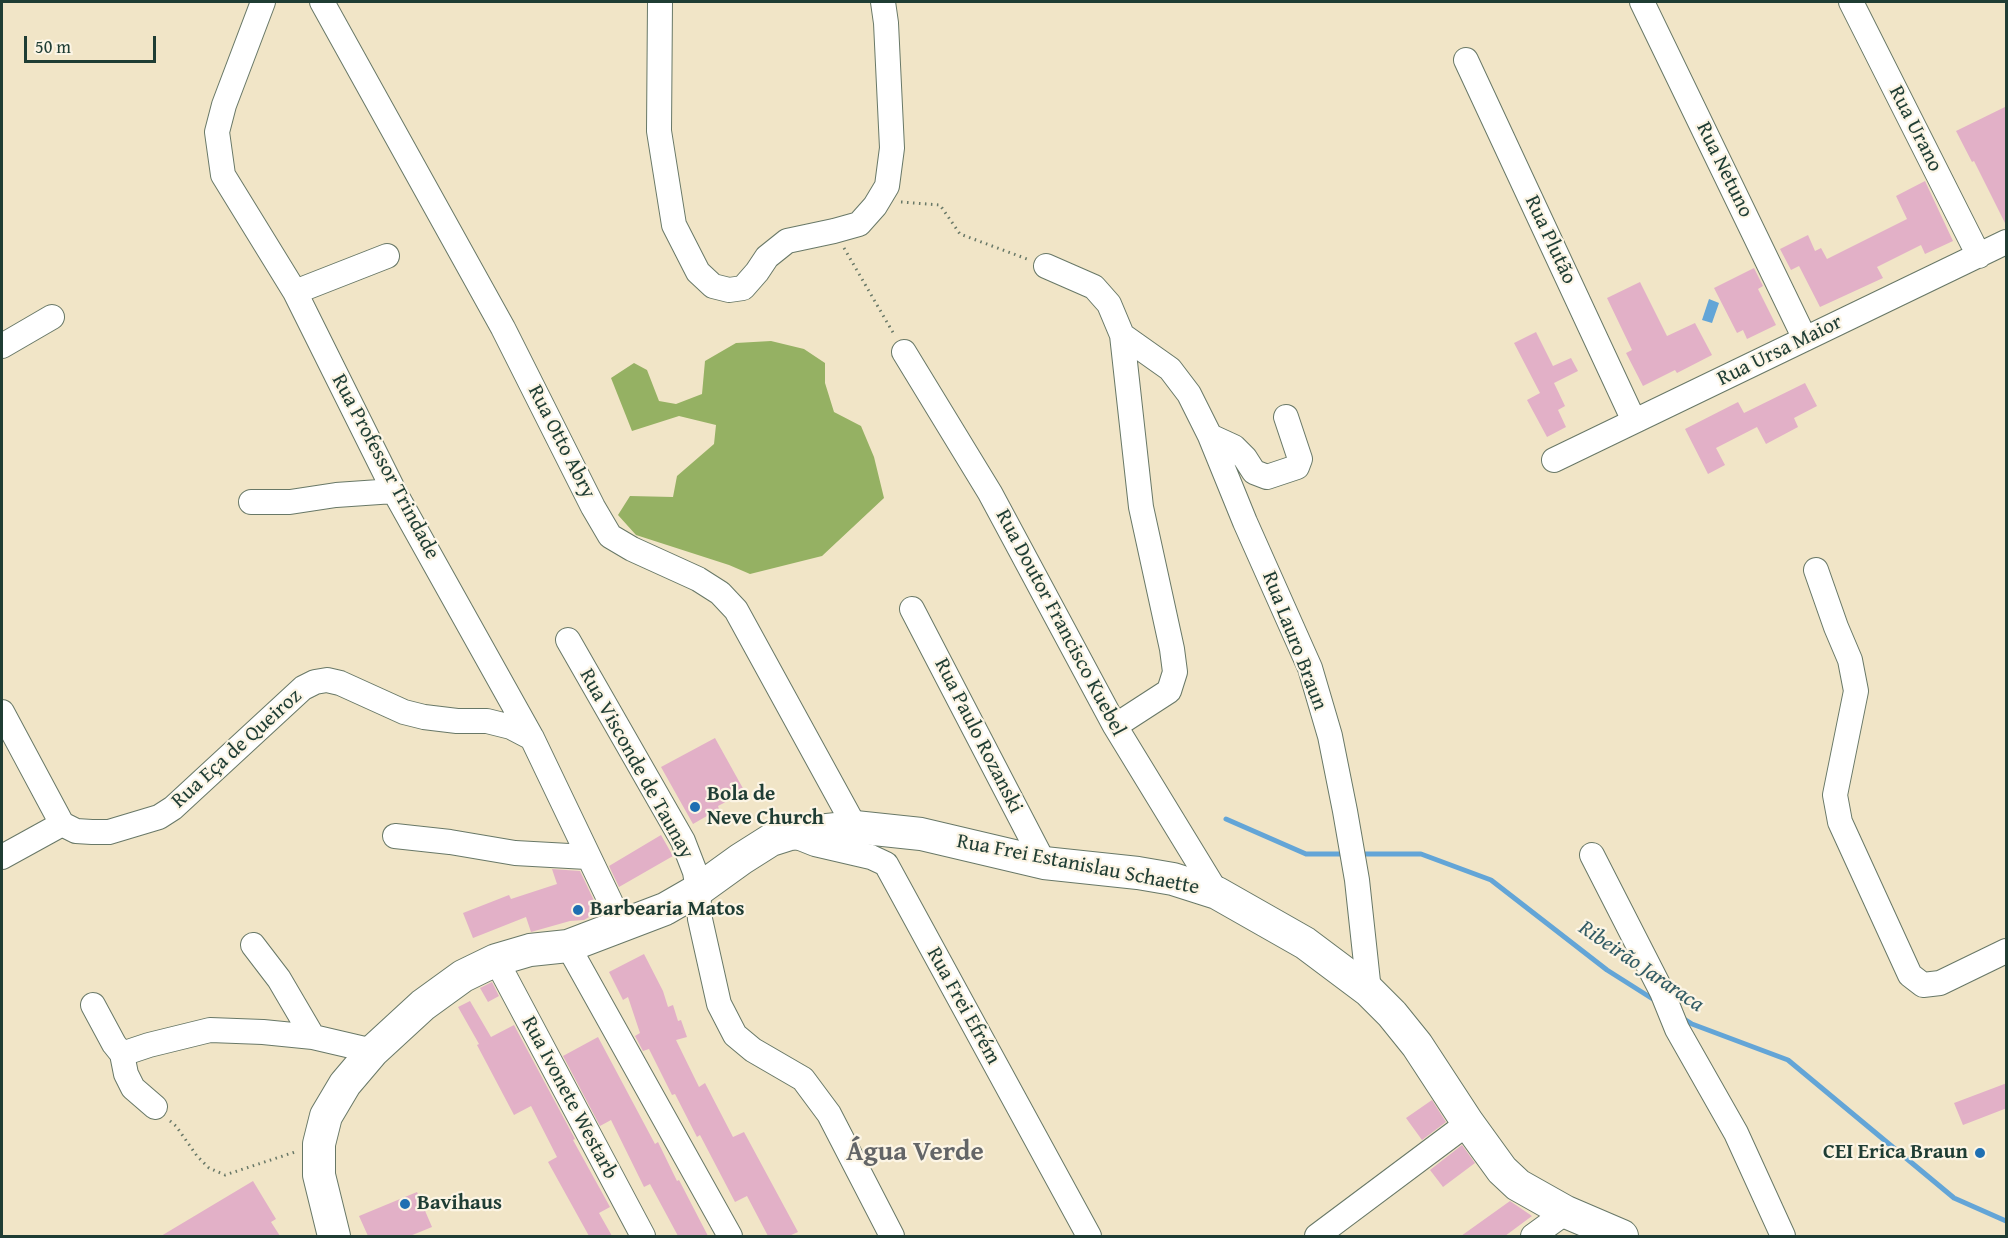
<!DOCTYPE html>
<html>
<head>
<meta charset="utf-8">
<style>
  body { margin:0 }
  #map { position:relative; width:2008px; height:1238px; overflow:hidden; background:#f1e5c7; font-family:"Gentium Book Plus",serif }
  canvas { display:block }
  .frame { position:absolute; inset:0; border:3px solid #1f3d34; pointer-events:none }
  .scale { position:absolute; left:24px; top:36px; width:132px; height:27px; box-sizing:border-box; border:3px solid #1f3d34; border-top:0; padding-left:8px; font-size:18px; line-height:21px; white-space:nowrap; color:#1f3d34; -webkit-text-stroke:4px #fcf5e5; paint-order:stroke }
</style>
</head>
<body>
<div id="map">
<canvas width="2008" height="1238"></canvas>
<div class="frame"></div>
<div class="scale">50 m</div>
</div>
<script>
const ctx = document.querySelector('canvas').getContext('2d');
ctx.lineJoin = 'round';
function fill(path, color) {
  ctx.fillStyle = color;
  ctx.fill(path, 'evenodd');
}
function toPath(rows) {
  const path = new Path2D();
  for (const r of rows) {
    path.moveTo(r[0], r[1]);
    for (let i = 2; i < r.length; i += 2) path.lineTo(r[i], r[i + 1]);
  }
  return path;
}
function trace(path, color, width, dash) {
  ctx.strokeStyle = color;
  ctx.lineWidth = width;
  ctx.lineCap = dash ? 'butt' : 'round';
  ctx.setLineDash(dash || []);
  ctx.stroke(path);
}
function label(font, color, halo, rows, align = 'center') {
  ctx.font = font + ' "Gentium Book Plus",serif';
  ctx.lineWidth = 4.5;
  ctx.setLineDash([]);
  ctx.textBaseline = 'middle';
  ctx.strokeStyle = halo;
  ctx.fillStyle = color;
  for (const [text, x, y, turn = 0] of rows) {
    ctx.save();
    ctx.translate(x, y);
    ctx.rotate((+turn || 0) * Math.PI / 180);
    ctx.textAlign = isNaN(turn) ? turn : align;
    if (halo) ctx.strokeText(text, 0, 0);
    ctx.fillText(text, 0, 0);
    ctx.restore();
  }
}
fill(toPath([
  [771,341,804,349,825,363,825,383,834,412,861,426,874,457,884,498,822,556,750,574,729,565,636,535,618,515,630,496,673,497,677,476,714,444,716,425,679,416,632,431,611,378,634,363,647,370,659,401,676,404,702,394,705,361,736,343]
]), '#95b163');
fill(toPath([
  [1709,299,1719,303,1712,323,1702,320]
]), '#63a5d7');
trace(toPath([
  [1226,819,1306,854,1346,854],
  [1359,854,1421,854,1491,880,1607,970,1656,1001],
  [1681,1017,1692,1024,1788,1060,1954,1198,2006,1221]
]), '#63a5d7', 5);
fill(toPath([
  [2007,106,2007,227,1974,161,1972,162,1956,131],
  [1925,181,1953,241,1925,254,1921,245,1877,267,1883,278,1820,307,1799,266,1791,270,1780,249,1808,235,1815,251,1821,248,1827,259,1907,219,1896,196],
  [1754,268,1763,286,1758,289,1776,325,1747,339,1743,330,1737,333,1714,288],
  [1640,282,1667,336,1695,323,1712,355,1677,373,1675,370,1643,386,1626,353,1632,350,1607,298],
  [1536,332,1553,366,1571,358,1578,371,1554,383,1565,406,1558,410,1566,427,1547,437,1527,400,1540,393,1514,343],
  [1805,383,1817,406,1794,418,1798,427,1766,444,1757,427,1716,448,1725,465,1708,474,1685,429,1738,402,1744,413],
  [715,738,745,792,718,806,719,809,693,824,661,767],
  [661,835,673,856,619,887,609,866],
  [552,869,580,871,598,909,596,913,584,920,570,921,531,932,526,917,473,938,463,913,509,895,511,899,557,884],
  [644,954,663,991,668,1007,673,1005,678,1021,681,1020,687,1037,676,1040,699,1087,705,1083,733,1137,744,1132,798,1232,789,1236,768,1236,747,1196,735,1202,700,1135,697,1137,675,1094,672,1095,649,1049,643,1051,635,1036,640,1033,628,997,623,1000,609,972],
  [492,982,499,996,488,1002,480,988],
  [470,1001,491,1037,514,1025,575,1139,573,1140,610,1207,599,1213,612,1236,589,1236,548,1162,557,1157,531,1106,514,1115,477,1045,479,1044,458,1007],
  [598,1037,655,1144,658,1142,677,1181,679,1180,708,1236,678,1236,650,1184,644,1187,611,1120,600,1126,563,1056],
  [2007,1083,2007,1108,1963,1125,1954,1103],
  [1432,1100,1446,1122,1422,1140,1406,1118],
  [1462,1145,1475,1163,1443,1187,1430,1170],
  [253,1181,276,1219,271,1222,280,1236,161,1236],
  [417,1192,432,1227,410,1236,368,1236,359,1216],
  [1510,1201,1532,1216,1505,1236,1461,1236]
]), '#e2b0c7');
const minor = toPath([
  [263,2,224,105,217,132,223,175,295,292,394,491,532,738,622,926],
  [322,2,503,328,593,507,610,536,632,549,698,579,720,593,736,610,855,827],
  [660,2,659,131,674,225,698,272,713,286,729,290,743,288,757,272,767,257,787,241,834,231,859,224,875,206,887,186,892,148,886,23,883,2],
  [1642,2,1805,339],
  [1851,2,1979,256],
  [1466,60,1634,421],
  [1046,266,1094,287,1109,304,1122,335,1141,507,1172,649,1175,672,1169,691,1115,726],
  [295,292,387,256],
  [1122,335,1170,369,1189,394,1210,436,1245,522,1310,668,1330,736,1345,811,1357,880,1369,991],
  [2,346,52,317],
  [904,352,990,493,1115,726,1217,893],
  [1210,436,1234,447,1245,458,1254,472,1267,477,1297,467,1300,459,1286,417],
  [1554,460,2006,242],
  [251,502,290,502,336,495,394,491],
  [1816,570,1836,627,1850,660,1856,691,1835,795,1840,822,1910,975,1923,985,1940,983,2006,951],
  [912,609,1044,863],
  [568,640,683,841,695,872,698,890,700,919,719,1004,735,1035,753,1050,803,1079,829,1114,892,1236],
  [2,712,62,824,76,831,92,832,109,832,159,817,173,808,303,688,315,682,327,680,340,683,404,712,424,717,457,721,487,721,511,727,532,738],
  [395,836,450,842,515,853,587,857],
  [795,836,815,844,871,857,886,864,1089,1236],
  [1592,855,1662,992,1677,1029,1736,1133,1783,1236],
  [2,857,62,824],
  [253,945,279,979,313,1037],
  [568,946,730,1236],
  [496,960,643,1236],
  [93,1005,114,1044,122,1054,149,1045,210,1030,263,1032,313,1037,373,1051],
  [122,1054,126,1074,133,1088,155,1107],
  [1317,1236,1468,1123],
  [1533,1236,1566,1212]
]);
const major = toPath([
  [334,1236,319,1175,319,1144,326,1116,345,1084,373,1051,423,1005,463,976,496,960,530,950,568,946,665,909,698,890,741,859,771,840,790,834,855,827,921,834,1044,863,1138,873,1173,879,1217,893,1305,943,1369,991,1392,1014,1417,1045,1468,1123,1502,1170,1518,1185,1566,1212,1622,1236]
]);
trace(minor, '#687867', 26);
trace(major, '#687867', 34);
trace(toPath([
  [901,202,940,205,960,234,1027,259],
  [844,248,895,336],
  [170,1121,176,1126,197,1156,209,1168,225,1175,295,1152]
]), '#687867', 3, [1.5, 4.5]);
trace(minor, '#fff', 24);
trace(major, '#fff', 32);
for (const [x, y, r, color] of [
  [695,807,6,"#1f6fb2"],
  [578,910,6,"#1f6fb2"],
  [1980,1153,6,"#1f6fb2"],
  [405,1204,6,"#1f6fb2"]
]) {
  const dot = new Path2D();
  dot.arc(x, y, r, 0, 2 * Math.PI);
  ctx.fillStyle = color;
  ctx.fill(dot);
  trace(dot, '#fcf5e5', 2);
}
label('21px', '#1f3d34', '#fcf5e5', [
  ["Rua Urano",1915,129,63],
  ["Rua Netuno",1724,170,64],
  ["Rua Plutão",1550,240,65],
  ["Rua Ursa Maior",1780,351,-26],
  ["Rua Otto Abry",561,442,63],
  ["Rua Professor Trindade",385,467,62],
  ["Rua Doutor Francisco Kuebel",1060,623,62],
  ["Rua Lauro Braun",1294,641,69],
  ["Rua Paulo Rozanski",978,736,63],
  ["Rua Eça de Queiroz",237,749,-42],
  ["Rua Visconde de Taunay",636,764,61],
  ["Rua Frei Estanislau Schaette",1078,865,11],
  ["Rua Frei Efrém",963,1006,61],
  ["Rua Ivonete Westarb",569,1098,62]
]);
label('bold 21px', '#1f3d34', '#fcf5e5', [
  ["Bola de",707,795],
  ["Neve Church",707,819],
  ["Barbearia Matos",590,910],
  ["CEI Erica Braun",1968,1153,"right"],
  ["Bavihaus",417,1204]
], 'left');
label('italic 22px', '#335c65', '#fcf5e5', [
  ["Ribeirão Jararaca",1641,967,34]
]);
label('bold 27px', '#636567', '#fcf5e5', [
  ["Água Verde",915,1153]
]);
</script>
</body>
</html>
